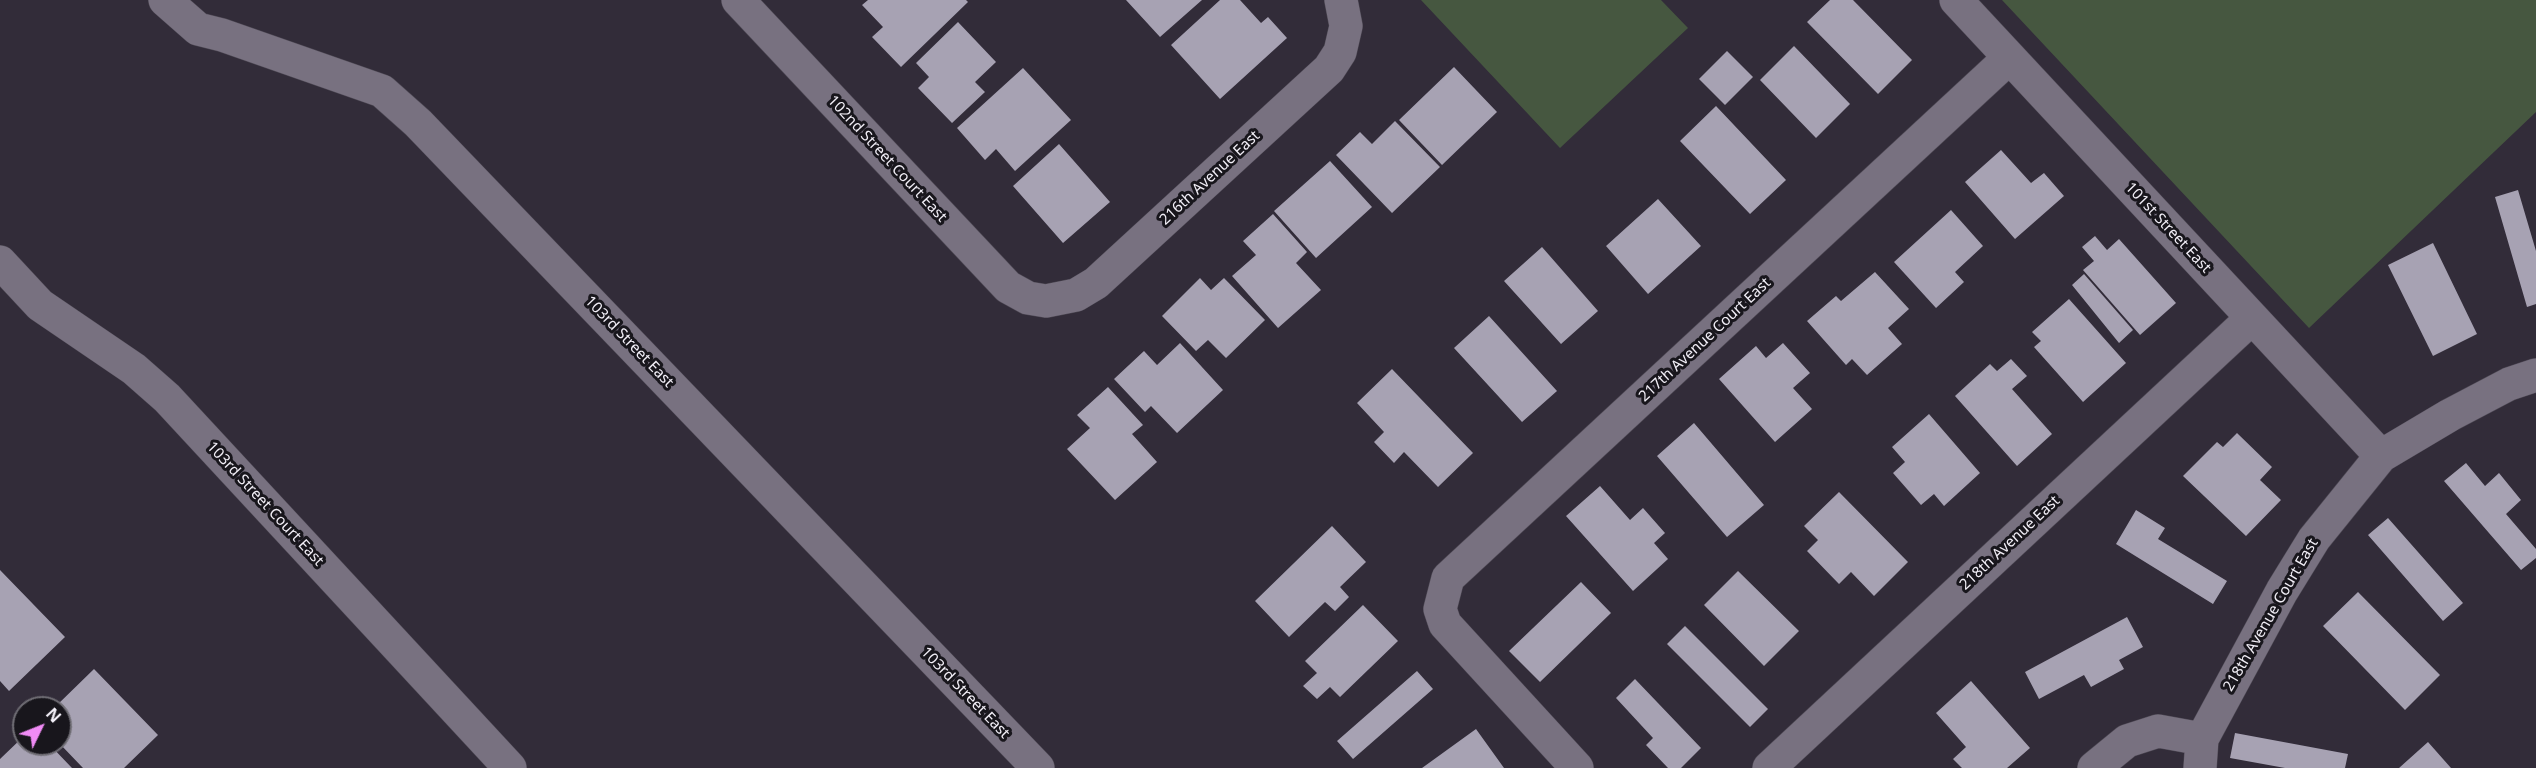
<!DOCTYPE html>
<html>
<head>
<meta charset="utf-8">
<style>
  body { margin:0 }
  #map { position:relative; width:2536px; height:768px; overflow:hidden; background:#322c39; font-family:"Noto Sans",sans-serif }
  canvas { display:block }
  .north { position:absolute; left:12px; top:696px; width:60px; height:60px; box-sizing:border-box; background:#18161c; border:2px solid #6f6d74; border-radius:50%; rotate:47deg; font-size:16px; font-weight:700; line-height:24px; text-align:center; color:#f2eff7 }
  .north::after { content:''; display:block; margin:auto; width:21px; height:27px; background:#f08bf5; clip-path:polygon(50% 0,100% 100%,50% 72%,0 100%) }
</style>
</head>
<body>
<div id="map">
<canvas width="2536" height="768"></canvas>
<div class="north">N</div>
</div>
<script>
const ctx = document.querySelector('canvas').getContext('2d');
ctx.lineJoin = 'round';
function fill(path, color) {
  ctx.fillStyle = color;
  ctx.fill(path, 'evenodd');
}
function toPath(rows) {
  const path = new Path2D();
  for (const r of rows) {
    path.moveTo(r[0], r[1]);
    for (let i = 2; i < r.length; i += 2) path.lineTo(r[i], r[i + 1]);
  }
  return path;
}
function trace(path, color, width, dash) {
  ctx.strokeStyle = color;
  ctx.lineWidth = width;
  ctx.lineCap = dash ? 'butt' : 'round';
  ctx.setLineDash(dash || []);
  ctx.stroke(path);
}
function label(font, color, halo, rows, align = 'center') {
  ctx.font = font + ' "Noto Sans",sans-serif';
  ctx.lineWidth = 6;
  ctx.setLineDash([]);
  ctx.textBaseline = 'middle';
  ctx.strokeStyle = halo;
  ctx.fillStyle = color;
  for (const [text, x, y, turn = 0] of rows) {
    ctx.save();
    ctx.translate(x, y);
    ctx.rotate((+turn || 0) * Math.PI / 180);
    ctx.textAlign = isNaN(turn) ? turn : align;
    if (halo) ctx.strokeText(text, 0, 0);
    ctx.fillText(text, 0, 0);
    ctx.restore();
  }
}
fill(toPath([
  [1421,0,1661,0,1688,28,1560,148],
  [2002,0,2536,0,2536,112,2309,328]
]), '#465740');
fill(toPath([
  [868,0,966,0,968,2,901,67,872,37,883,27,862,5],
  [1126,0,1202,0,1160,37],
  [1220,0,1240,0,1261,23,1268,17,1287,38,1220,99,1171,45],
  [1830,0,1853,0,1912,60,1878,94,1807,22],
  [958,22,996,62,975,82,985,92,952,123,918,88,929,77,916,63],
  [1794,46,1850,104,1816,138,1760,80],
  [1727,51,1753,77,1725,105,1699,79],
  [1454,67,1497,112,1442,165,1399,120],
  [1023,68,1071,120,1015,171,996,149,985,160,957,128],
  [1716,106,1786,180,1750,214,1680,141],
  [1395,121,1440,167,1392,213,1336,155,1360,132,1372,144],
  [1059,144,1110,202,1063,243,1013,186],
  [2001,150,2031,183,2044,173,2064,196,2015,239,1965,182],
  [1330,161,1372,207,1316,258,1274,211],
  [2518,190,2536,251,2536,304,2527,307,2495,197],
  [1658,199,1701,246,1648,294,1606,246],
  [1951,210,1983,246,1955,272,1964,282,1936,308,1894,262],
  [1273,214,1307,252,1296,263,1321,290,1278,328,1232,276,1256,255,1243,241],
  [2095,236,2107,250,2119,239,2176,303,2140,335,2083,270,2094,261,2082,247],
  [2433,243,2477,334,2433,356,2388,265],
  [1542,247,1598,311,1561,344,1504,281],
  [1875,272,1909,309,1888,328,1902,344,1867,375,1852,359,1846,365,1807,321,1836,296,1841,301],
  [2084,274,2133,330,2119,343,2072,285],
  [1200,278,1211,290,1224,278,1265,320,1226,358,1208,340,1196,351,1162,316],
  [2069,299,2126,363,2083,402,2034,347,2041,341,2032,332],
  [1489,316,1557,391,1522,422,1454,348],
  [1180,343,1223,390,1177,433,1151,406,1145,412,1114,379,1144,351,1157,365],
  [1783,343,1810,373,1793,388,1812,409,1775,442,1719,379,1756,346,1766,358],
  [2011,359,2027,376,2012,389,2052,434,2017,466,1955,396,1990,364,1997,371],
  [1392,369,1473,453,1438,487,1404,452,1394,463,1374,442,1384,432,1357,403],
  [1108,387,1143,425,1132,434,1157,462,1115,500,1067,449,1090,428,1077,415],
  [1929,414,1980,473,1944,506,1934,494,1921,505,1893,473,1905,462,1892,447],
  [1694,423,1764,505,1727,537,1657,456],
  [2237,433,2272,467,2260,480,2281,500,2246,536,2183,476,2217,442,2223,447],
  [2466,463,2485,486,2499,473,2521,500,2506,514,2536,549,2536,558,2521,570,2444,481],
  [1600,486,1630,520,1643,508,1665,533,1654,543,1668,559,1633,591,1566,516],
  [1839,492,1908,562,1874,596,1851,572,1839,584,1807,551,1818,540,1804,526],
  [2136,510,2165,528,2158,539,2227,581,2213,604,2116,544],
  [2388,518,2463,603,2443,621,2368,535],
  [1332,526,1366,562,1340,587,1349,597,1335,611,1325,602,1289,637,1255,601],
  [0,570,65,637,9,691,0,681],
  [1738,571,1799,631,1764,666,1704,605],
  [1581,582,1611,613,1540,682,1509,651],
  [2358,592,2440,675,2405,710,2323,626],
  [1363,605,1398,641,1340,697,1330,687,1317,699,1303,686,1317,673,1305,661],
  [2127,617,2143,647,2119,660,2124,669,2091,687,2084,675,2039,699,2025,672],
  [1685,626,1768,709,1750,727,1667,644],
  [94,669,158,735,124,768,83,768,60,744,60,708,54,708],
  [1417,671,1433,689,1353,759,1337,741],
  [1635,679,1701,748,1681,768,1668,768,1646,745,1653,738,1616,698],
  [1971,681,2030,748,2007,768,1962,768,1953,759,1966,747,1936,713],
  [1476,729,1504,768,1422,768],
  [2235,733,2348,754,2345,768,2285,768,2230,758],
  [24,736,24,744,49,744,72,768,0,768,0,759],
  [2428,742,2451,768,2399,768]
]), '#a7a2b3');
const minor = toPath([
  [165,0,198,29,222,35,382,91,418,123,1038,768],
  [738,0,1008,287,1028,298,1046,301,1076,295,1096,283,1329,69,1340,52,1346,26,1341,0],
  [1956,0,2381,456],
  [0,262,40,305,134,369,167,398,510,768],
  [1577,768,1445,624,1440,609,1448,578,2009,58],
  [1769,768,2252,318],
  [2094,768,2127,741,2158,731,2202,739],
  [2200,768,2202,739,2282,591,2314,539,2381,456,2450,415,2509,384,2536,375]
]);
trace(minor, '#4e4954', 34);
trace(minor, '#787180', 33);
label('15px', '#f2eff7', '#18161c', [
  ["102nd Street Court East",887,159,47],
  ["216th Avenue East",1210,178,-43],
  ["101st Street East",2168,228,47],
  ["217th Avenue Court East",1705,340,-43],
  ["103rd Street East",629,342,46],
  ["103rd Street Court East",265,504,47],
  ["218th Avenue East",2010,543,-43],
  ["218th Avenue Court East",2271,615,-60],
  ["103rd Street East",965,693,46]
]);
</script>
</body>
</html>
